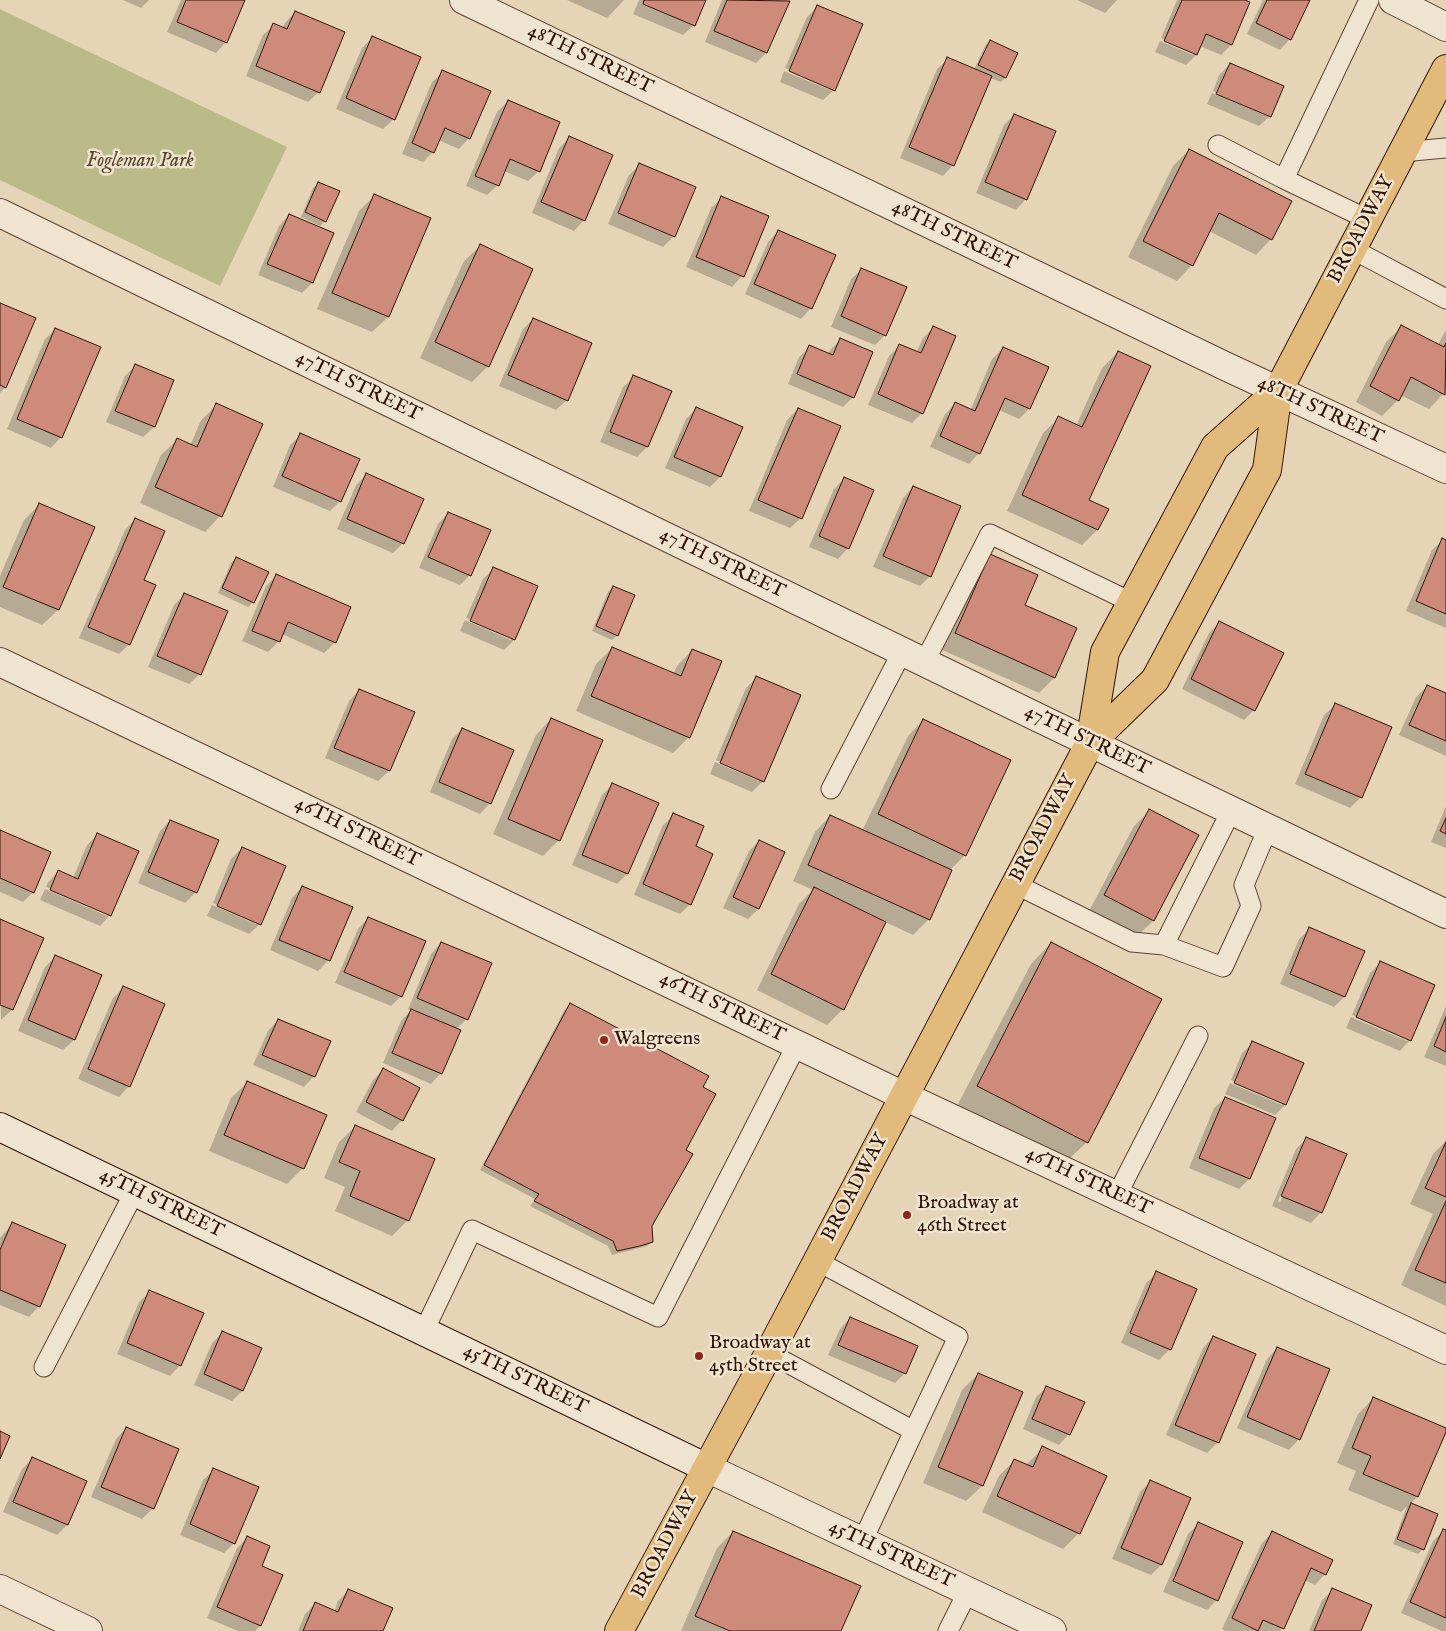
<!DOCTYPE html>
<html>
<head>
<meta charset="utf-8">
<style>
  body { margin:0 }
  canvas { display:block; background:#e5d5b6 }
</style>
</head>
<body>
<canvas width="1446" height="1631"></canvas>
<script>
const ctx = document.querySelector('canvas').getContext('2d');
ctx.lineJoin = 'round';
function fill(path, color) {
  ctx.fillStyle = color;
  ctx.fill(path, 'evenodd');
}
function toPath(rows) {
  const path = new Path2D();
  for (const r of rows) {
    path.moveTo(r[0], r[1]);
    for (let i = 2; i < r.length; i += 2) path.lineTo(r[i], r[i + 1]);
  }
  return path;
}
function trace(path, color, width, dash) {
  ctx.strokeStyle = color;
  ctx.lineWidth = width;
  ctx.lineCap = dash ? 'butt' : 'round';
  ctx.setLineDash(dash || []);
  ctx.stroke(path);
}
function label(font, color, halo, rows, align = 'center') {
  ctx.font = font + ' "IM FELL English",serif';
  ctx.lineWidth = 5;
  ctx.setLineDash([]);
  ctx.textBaseline = 'middle';
  ctx.strokeStyle = halo;
  ctx.fillStyle = color;
  for (const [text, x, y, turn = 0] of rows) {
    ctx.save();
    ctx.translate(x, y);
    ctx.rotate((+turn || 0) * Math.PI / 180);
    ctx.textAlign = isNaN(turn) ? turn : align;
    if (halo) ctx.strokeText(text, 0, 0);
    ctx.fillText(text, 0, 0);
    ctx.restore();
  }
}
fill(toPath([
  [0,9,287,147,220,286,0,180]
]), '#bbbb89');
fill(toPath([
  [123,0,149,0,141,8],
  [181,0,244,0,226,42,216,53,167,32],
  [567,0,624,0,607,18],
  [639,0,704,0,694,25,683,35,633,14],
  [722,0,785,0,788,1,766,53,756,63,705,42],
  [1077,0,1117,0,1105,13],
  [1177,0,1242,0,1231,45,1221,55,1200,46,1196,55,1186,65,1155,52,1160,41,1193,55,1193,52,1161,38],
  [1263,0,1307,0,1290,39,1280,50,1247,34],
  [817,7,834,90,823,100,780,82,784,71,830,90,830,87,785,68,807,17],
  [295,12,319,92,308,102,246,76,263,35,274,25,282,28,285,23],
  [372,38,394,119,383,129,336,109,362,48],
  [990,41,1005,78,1001,82,990,78,953,165,943,176,900,158,937,69,948,59,974,70,985,46],
  [1230,64,1270,116,1259,126,1207,104,1212,93,1267,116,1267,114,1213,91,1219,75],
  [443,72,469,138,459,149,438,140,433,152,423,162,402,154,432,82],
  [508,101,539,171,528,181,504,171,498,185,487,195,466,186,497,112],
  [1014,115,1026,199,1016,210,976,193,1004,125],
  [569,138,584,220,574,231,532,213,559,148],
  [1189,150,1271,239,1256,255,1209,231,1192,265,1177,281,1128,257,1173,166],
  [640,165,694,188,673,237,663,247,608,224,629,175],
  [318,184,325,221,320,226,301,217,313,188],
  [375,195,429,219,388,317,372,332,317,309,359,211],
  [722,198,742,276,732,287,686,267,711,208],
  [289,215,333,234,312,283,302,293,258,275,279,226],
  [778,231,811,308,801,319,745,294,768,242],
  [480,246,488,366,472,382,420,358,464,261],
  [862,269,885,335,875,345,831,327,851,279],
  [0,304,5,387,0,393],
  [533,319,567,400,556,410,499,386,523,329],
  [1401,327,1438,345,1446,330,1446,391,1429,409,1400,395,1398,400,1382,416,1356,402,1386,342],
  [933,328,922,413,912,423,868,405,889,356,899,346,916,353,923,338],
  [56,329,61,437,51,448,7,429,45,339],
  [841,339,853,397,843,407,788,384,799,357,810,347,828,355,830,350],
  [1003,348,1047,368,1029,409,1019,419,999,410,979,453,969,464,930,447,945,414,955,404,970,411,992,359],
  [1118,352,1087,500,1097,530,1082,545,1007,511,1043,433,1059,418,1076,426,1102,368],
  [135,366,172,381,154,427,143,437,106,422,125,376],
  [634,377,670,392,647,447,637,457,600,442,623,387],
  [217,405,220,516,205,532,140,503,161,455,177,440,190,446,201,420],
  [696,409,720,477,710,487,665,468,686,419],
  [798,409,801,518,790,528,749,511,787,420],
  [301,435,340,501,330,511,273,487,290,445],
  [366,475,403,543,393,553,337,529,356,485],
  [844,479,848,548,838,559,809,547,834,489],
  [913,487,930,576,920,586,873,567,903,498],
  [39,505,93,528,58,610,42,625,0,607,0,576,24,520],
  [448,513,470,575,460,585,419,568,438,524],
  [135,519,142,580,129,644,119,654,79,638,125,530],
  [1443,540,1446,541,1446,628,1406,611,1432,550],
  [990,556,1023,606,1054,678,1039,693,940,649,975,572],
  [236,558,253,602,248,607,218,593,231,563],
  [493,569,514,640,504,650,460,631,465,620,511,640,511,637,466,618,483,579],
  [276,576,349,607,335,642,324,653,282,634,278,642,268,652,242,641,266,586],
  [613,587,617,635,612,640,592,631,608,592],
  [185,594,200,674,189,684,148,667,174,605],
  [1219,623,1254,710,1244,720,1182,689,1209,633],
  [612,648,673,674,677,666,692,650,689,737,673,753,576,711,596,664],
  [757,677,763,781,752,792,710,774,715,762,759,781,759,779,716,760,746,688],
  [1427,686,1446,695,1446,756,1399,735,1416,697],
  [359,690,413,713,389,771,378,781,325,758,349,701],
  [1335,705,1361,797,1350,808,1295,784,1324,715],
  [551,719,559,840,543,856,493,834,536,735],
  [923,720,965,855,950,870,929,919,913,935,885,922,843,1009,827,1025,757,990,799,904,813,890,793,881,815,832,830,816,862,831,908,736],
  [462,729,490,803,480,814,430,792,452,739],
  [613,784,627,874,617,884,572,865,602,795],
  [1446,806,1446,848,1431,842],
  [1149,811,1197,836,1153,921,1137,936,1089,911,1134,826],
  [674,815,694,847,690,904,680,914,634,895,663,825],
  [170,821,196,892,185,903,138,883,160,831],
  [0,832,33,892,23,902,0,892],
  [97,835,110,915,100,926,40,900,45,889,107,916,107,913,46,887,48,882,58,872,73,878,87,845],
  [759,841,784,853,758,909,748,919,723,908,749,851],
  [242,848,260,924,249,934,207,916,212,905,256,924,256,921,213,903,231,859],
  [302,887,329,960,318,971,270,950,292,898],
  [368,918,401,996,391,1006,335,983,358,929],
  [0,921,42,939,12,1010,1,1020],
  [1310,929,1344,997,1334,1007,1280,984,1299,939],
  [441,943,467,1019,456,1029,441,1073,431,1084,383,1063,401,1021,411,1010,408,1009,431,954],
  [1051,943,1087,1142,1066,1162,957,1106,1031,964],
  [55,957,100,976,74,1040,63,1050,18,1031,45,967],
  [1380,963,1410,1040,1400,1051,1346,1028,1351,1017,1407,1041,1407,1038,1352,1015,1370,973],
  [123,988,129,1086,119,1097,78,1079,113,998],
  [570,1004,701,1088,684,1151,651,1226,652,1241,647,1246,612,1255,608,1246,530,1206,535,1199,480,1170,565,1009],
  [1446,1006,1446,1066,1424,1057],
  [278,1020,314,1076,304,1087,253,1065,268,1031],
  [1253,1043,1285,1105,1275,1115,1225,1094,1230,1083,1282,1105,1282,1102,1231,1080,1242,1053],
  [383,1070,402,1120,392,1131,356,1112,373,1080],
  [247,1083,303,1168,287,1184,209,1151,231,1098],
  [1225,1098,1274,1119,1249,1179,1239,1189,1189,1168,1214,1108],
  [355,1127,408,1220,392,1236,335,1211,345,1187,324,1178,339,1142],
  [1307,1138,1321,1212,1311,1223,1272,1206,1296,1149],
  [1300,1149,1302,1149,1280,1202,1278,1201],
  [1446,1141,1446,1306,1401,1285,1433,1214,1410,1204,1433,1154],
  [12,1224,39,1306,29,1317,0,1305,0,1238],
  [1157,1273,1170,1349,1159,1360,1121,1343,1146,1283],
  [150,1292,180,1365,170,1376,117,1354,139,1302],
  [850,1318,905,1373,895,1383,828,1355,840,1329],
  [222,1333,242,1391,232,1401,194,1385,212,1343],
  [1213,1337,1218,1442,1207,1453,1166,1435,1203,1348],
  [1277,1348,1299,1439,1289,1450,1237,1428,1267,1359],
  [978,1374,1021,1393,982,1486,966,1501,923,1483,962,1390],
  [1047,1387,1069,1434,1059,1445,1023,1429,1036,1397],
  [1374,1398,1446,1429,1417,1497,1410,1504,1437,1515,1423,1549,1418,1554,1393,1544,1407,1506,1401,1512,1348,1490,1356,1471,1337,1463,1358,1414],
  [126,1428,177,1450,153,1508,142,1519,91,1497,116,1439],
  [1043,1448,1079,1533,1063,1549,982,1512,999,1476,1015,1460,1026,1465],
  [32,1459,85,1482,67,1525,57,1535,3,1512,22,1469],
  [214,1470,234,1543,224,1553,180,1535,203,1480],
  [1150,1482,1189,1498,1161,1565,1151,1575,1112,1559,1140,1492],
  [1198,1524,1217,1600,1207,1610,1163,1592,1188,1534],
  [1444,1530,1446,1531,1446,1631,1442,1631,1401,1613,1433,1541],
  [733,1532,840,1631,681,1631,717,1548],
  [1272,1533,1325,1574,1315,1585,1305,1580,1282,1628,1280,1631,1226,1631,1222,1629,1262,1543],
  [247,1538,261,1566,260,1626,255,1631,238,1631,207,1618,237,1548],
  [1333,1590,1360,1631,1309,1631,1322,1600],
  [348,1591,382,1631,298,1631,305,1614,315,1604,334,1612,338,1601]
]), '#0003');
const building = toPath([
  [186,0,245,0,227,43,177,22,186,0],
  [644,0,706,0,695,26,643,4,644,0],
  [727,0,790,1,767,53,714,31,727,0],
  [1182,0,1245,0,1250,2,1232,45,1206,34,1197,55,1164,41,1182,0],
  [1267,0,1310,0,1291,40,1256,23,1267,0],
  [817,5,863,24,835,91,789,71,817,5],
  [295,11,345,32,320,93,256,66,273,23,287,29,295,11],
  [372,36,421,57,395,120,346,98,372,36],
  [990,40,1018,53,1006,78,978,65,990,40],
  [947,57,992,76,954,166,909,147,947,57],
  [1230,63,1284,86,1271,117,1216,94,1230,63],
  [442,70,491,91,470,139,445,128,434,153,412,143,442,70],
  [508,100,560,122,540,172,510,159,499,186,475,176,508,100],
  [1014,114,1056,131,1027,200,985,182,1014,114],
  [569,136,613,155,585,221,541,202,569,136],
  [1189,149,1292,201,1272,240,1219,213,1193,266,1143,241,1189,149],
  [639,163,696,187,675,237,618,213,639,163],
  [318,182,340,191,326,222,305,212,318,182],
  [374,194,431,218,389,317,332,293,374,194],
  [721,196,769,216,744,277,696,257,721,196],
  [289,214,334,233,313,283,267,264,289,214],
  [778,230,836,255,812,309,754,284,778,230],
  [480,244,533,269,489,367,435,342,480,244],
  [861,268,907,287,886,336,841,316,861,268],
  [0,303,36,318,6,388,0,385,0,303],
  [533,318,592,343,568,401,508,375,533,318],
  [1401,325,1444,347,1446,343,1445,395,1411,377,1399,401,1370,386,1401,325],
  [933,326,956,336,923,414,878,394,899,344,921,353,933,326],
  [55,328,101,347,62,438,17,419,55,328],
  [840,338,873,352,854,398,797,374,809,345,833,355,840,338],
  [1003,347,1049,367,1030,409,1005,398,980,454,940,436,955,402,975,411,1003,347],
  [1118,351,1151,366,1089,500,1109,509,1098,530,1022,495,1058,416,1082,427,1118,351],
  [135,364,174,380,155,427,115,411,135,364],
  [633,375,672,391,648,447,610,432,633,375],
  [216,403,263,424,222,517,155,487,177,438,197,447,216,403],
  [696,407,743,427,721,477,674,457,696,407],
  [798,408,841,426,802,519,758,500,798,408],
  [300,433,360,459,341,502,282,476,300,433],
  [366,473,424,499,404,544,347,519,366,473],
  [844,477,874,490,849,549,819,536,844,477],
  [913,486,961,506,931,577,883,556,913,486],
  [39,503,95,527,59,610,3,587,39,503],
  [448,512,491,530,471,576,428,557,448,512],
  [135,518,165,531,144,580,156,585,130,645,88,627,135,518],
  [1442,538,1446,540,1446,614,1416,601,1442,538],
  [990,554,1038,575,1025,605,1077,628,1055,678,955,633,990,554],
  [236,557,269,572,254,603,222,588,236,557],
  [493,567,538,586,515,640,470,621,493,567],
  [276,574,351,607,336,643,288,622,280,642,252,631,276,574],
  [613,586,635,595,618,636,596,626,613,586],
  [184,593,228,611,201,675,157,656,184,593],
  [1219,621,1284,653,1255,711,1191,679,1219,621],
  [612,647,681,676,692,649,722,661,690,738,591,696,612,647],
  [756,676,801,695,764,782,720,763,756,676],
  [1427,685,1446,693,1446,741,1409,725,1427,685],
  [359,689,415,712,390,771,334,748,359,689],
  [1335,703,1392,727,1362,798,1305,774,1335,703],
  [551,718,603,740,560,841,508,819,551,718],
  [923,719,1011,760,966,856,878,814,923,719],
  [462,728,514,750,491,804,439,782,462,728],
  [612,783,659,803,628,874,582,855,612,783],
  [1149,809,1199,835,1154,921,1104,895,1149,809],
  [673,813,704,826,696,846,713,854,691,905,643,884,673,813],
  [830,815,952,870,930,920,808,865,830,815],
  [1446,818,1446,834,1440,831,1446,818],
  [170,820,219,840,197,893,148,872,170,820],
  [0,830,51,852,34,893,0,878,0,830],
  [97,833,139,851,111,916,50,890,58,870,78,879,97,833],
  [759,840,785,852,759,909,733,897,759,840],
  [242,847,286,866,261,925,217,906,242,847],
  [302,886,353,907,330,961,279,940,302,886],
  [814,887,886,922,844,1010,771,974,814,887],
  [368,917,426,941,402,997,344,972,368,917],
  [0,919,44,938,13,1010,0,1005,0,919],
  [1309,927,1365,951,1345,997,1290,974,1309,927],
  [441,942,492,963,468,1020,417,998,441,942],
  [1051,942,1162,999,1088,1143,977,1086,1051,942],
  [55,955,102,975,75,1040,28,1020,55,955],
  [1380,961,1435,985,1411,1041,1356,1017,1380,961],
  [123,986,165,1004,130,1087,88,1069,123,986],
  [570,1003,709,1076,703,1087,716,1094,686,1150,693,1154,652,1226,653,1242,640,1246,617,1251,613,1241,534,1201,539,1194,484,1165,570,1003],
  [411,1009,461,1030,442,1074,392,1053,411,1009],
  [1446,1017,1446,1052,1434,1046,1446,1017],
  [278,1019,331,1041,315,1077,262,1055,278,1019],
  [1252,1041,1304,1063,1286,1105,1234,1083,1252,1041],
  [383,1068,420,1088,403,1121,366,1102,383,1068],
  [247,1081,327,1115,304,1169,224,1135,247,1081],
  [1225,1097,1276,1118,1250,1179,1199,1158,1225,1097],
  [355,1125,435,1159,409,1221,350,1196,360,1171,339,1162,355,1125],
  [1306,1137,1347,1154,1322,1213,1281,1196,1306,1137],
  [1446,1142,1446,1197,1425,1188,1446,1142],
  [1446,1201,1446,1283,1415,1270,1446,1201],
  [12,1222,66,1245,40,1307,0,1290,0,1250,12,1222],
  [1156,1271,1197,1289,1171,1350,1130,1333,1156,1271],
  [149,1290,204,1313,181,1366,127,1343,149,1290],
  [850,1317,918,1346,906,1374,838,1345,850,1317],
  [222,1331,262,1348,243,1391,204,1374,222,1331],
  [1213,1336,1256,1354,1219,1443,1175,1425,1213,1336],
  [1277,1347,1330,1369,1300,1440,1247,1417,1277,1347],
  [978,1373,1023,1392,983,1486,938,1467,978,1373],
  [1046,1386,1085,1402,1070,1435,1032,1419,1046,1386],
  [1373,1397,1446,1428,1446,1432,1418,1497,1363,1474,1371,1456,1352,1448,1373,1397],
  [126,1427,179,1449,154,1509,101,1487,126,1427],
  [0,1431,10,1436,0,1459,0,1431],
  [1042,1446,1107,1476,1080,1534,997,1496,1014,1459,1033,1467,1042,1446],
  [32,1457,87,1481,68,1525,13,1502,32,1457],
  [213,1468,259,1487,235,1544,190,1524,213,1468],
  [1150,1480,1191,1498,1162,1565,1121,1548,1150,1480],
  [1411,1503,1438,1514,1424,1550,1397,1539,1411,1503],
  [1198,1522,1243,1542,1218,1601,1173,1581,1198,1522],
  [1443,1529,1446,1530,1446,1618,1410,1602,1443,1529],
  [733,1531,861,1586,841,1631,730,1631,695,1616,733,1531],
  [1272,1531,1333,1560,1326,1575,1311,1568,1284,1629,1263,1620,1258,1631,1232,1618,1272,1531],
  [247,1536,270,1546,262,1566,283,1575,261,1626,217,1607,247,1536],
  [1332,1588,1372,1605,1361,1631,1314,1631,1332,1588],
  [348,1589,393,1608,383,1631,303,1631,315,1602,338,1612,348,1589]
]);
fill(building, '#ce8a7b');
trace(building, '#321406', 1);
const service = toPath([
  [1218,145,1284,179,1369,0],
  [1402,152,1446,148],
  [1284,179,1367,219],
  [1352,249,1446,299],
  [924,663,990,534,1131,602],
  [831,789,902,652],
  [1015,884,1132,942,1164,945,1223,967,1251,906,1244,885,1268,828],
  [1164,945,1231,811],
  [1117,1195,1198,1036],
  [817,1261,958,1337,862,1542],
  [424,1331,472,1230,658,1317,797,1044],
  [769,1353,914,1431],
  [44,1367,135,1191],
  [948,1631,968,1591]
]);
const minor = toPath([
  [464,0,1225,366,1446,469],
  [1393,0,1446,27],
  [0,213,1039,718,1446,914],
  [0,662,904,1096,1446,1350],
  [0,1589,88,1631]
]);
const tertiary = toPath([
  [707,1468,1052,1631]
]);
const secondary = toPath([
  [0,1127,707,1468]
]);
const primary = toPath([
  [1090,743,1155,680,1267,470,1278,391,1446,69],
  [619,1631,769,1353,1090,743,1105,652,1215,447,1278,391]
]);
trace(service, '#5f4432', 21);
trace(minor, '#5f4432', 30);
trace(tertiary, '#5f4432', 30);
trace(secondary, '#321406', 30);
trace(primary, '#321406', 30);
trace(service, '#eee4d0', 19);
trace(minor, '#eee4d0', 28);
trace(tertiary, '#eee4d0', 28);
trace(secondary, '#eee4d0', 28);
trace(primary, '#e2ba7b', 28);
for (const [x, y, r, color] of [
  [604,1040,5,"#8f2418"],
  [907,1215,5,"#8f2418"],
  [699,1356,5,"#8f2418"]
]) {
  const dot = new Path2D();
  dot.arc(x, y, r, 0, 2 * Math.PI);
  ctx.fillStyle = color;
  ctx.fill(dot);
  trace(dot, '#eee4d0', 2);
}
label('20px', '#321406', '#eee4d0', [
  ["48TH STREET",590,60,26],
  ["BROADWAY",1362,230,-62],
  ["48TH STREET",954,236,26],
  ["47TH STREET",358,387,26],
  ["48TH STREET",1320,411,25],
  ["47TH STREET",722,564,26],
  ["47TH STREET",1087,741,26],
  ["BROADWAY",1044,829,-62],
  ["46TH STREET",357,833,26],
  ["46TH STREET",722,1008,26],
  ["46TH STREET",1088,1182,25],
  ["BROADWAY",856,1188,-62],
  ["45TH STREET",161,1204,26],
  ["45TH STREET",525,1380,26],
  ["BROADWAY",666,1545,-62],
  ["45TH STREET",891,1555,25]
]);
label('italic 20px', '#5b462d', '#eee4d0', [
  ["Fogleman Park",140,162]
]);
label('20px', '#321406', '#eee4d0', [
  ["Walgreens",614,1040],
  ["Broadway at",917,1204],
  ["46th Street",917,1227],
  ["Broadway at",709,1344],
  ["45th Street",709,1367]
], 'left');
</script>
</body>
</html>
